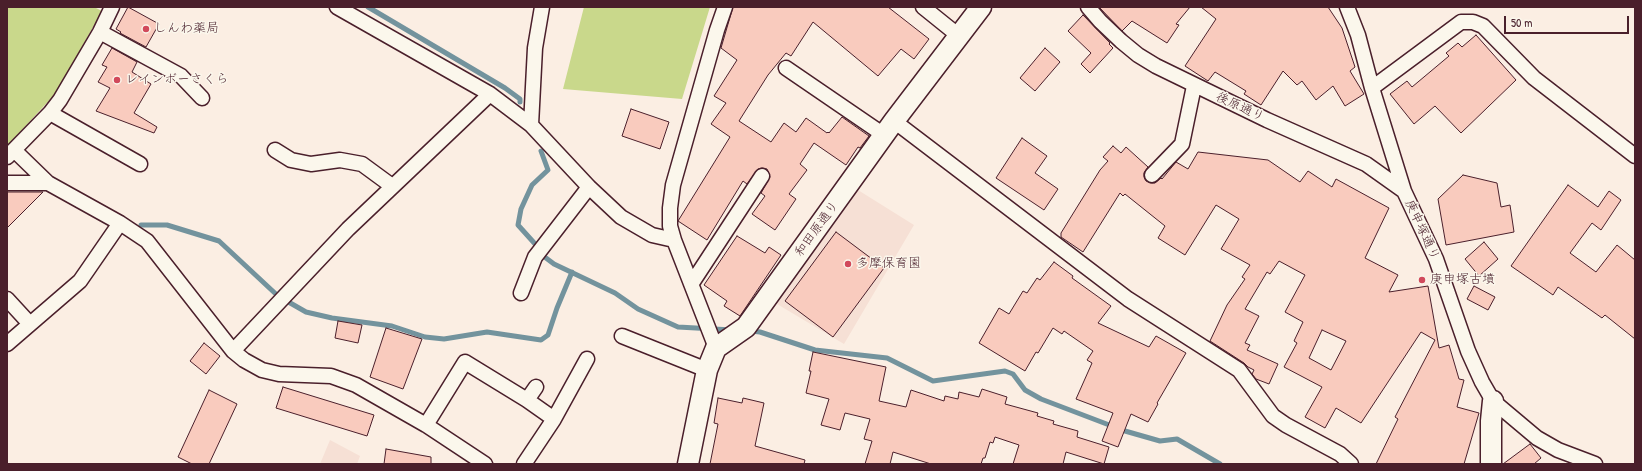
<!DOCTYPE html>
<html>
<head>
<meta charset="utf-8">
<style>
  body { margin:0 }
  #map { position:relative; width:1642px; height:471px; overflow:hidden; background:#fbeee3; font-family:"Patrick Hand",sans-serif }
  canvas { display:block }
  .frame { position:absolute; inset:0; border:8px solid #4a1f2b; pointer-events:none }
  .scale { position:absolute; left:1504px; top:16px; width:125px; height:18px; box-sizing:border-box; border:2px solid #4a1f2b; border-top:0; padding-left:5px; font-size:12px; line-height:14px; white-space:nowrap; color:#4a1f2b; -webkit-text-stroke:3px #fbf7ec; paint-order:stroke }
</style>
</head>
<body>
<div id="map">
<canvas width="1642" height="471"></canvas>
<div class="frame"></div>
<div class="scale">50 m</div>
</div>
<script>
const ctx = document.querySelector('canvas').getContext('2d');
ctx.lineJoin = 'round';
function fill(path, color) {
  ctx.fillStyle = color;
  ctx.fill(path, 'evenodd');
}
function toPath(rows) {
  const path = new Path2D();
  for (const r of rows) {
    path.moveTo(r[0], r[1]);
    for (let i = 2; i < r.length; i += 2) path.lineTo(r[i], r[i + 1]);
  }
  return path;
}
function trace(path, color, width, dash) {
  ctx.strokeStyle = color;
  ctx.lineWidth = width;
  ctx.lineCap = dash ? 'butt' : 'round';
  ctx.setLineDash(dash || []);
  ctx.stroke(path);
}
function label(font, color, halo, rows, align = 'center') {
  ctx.font = font + ' "Patrick Hand","Klee One",sans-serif';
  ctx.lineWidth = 3;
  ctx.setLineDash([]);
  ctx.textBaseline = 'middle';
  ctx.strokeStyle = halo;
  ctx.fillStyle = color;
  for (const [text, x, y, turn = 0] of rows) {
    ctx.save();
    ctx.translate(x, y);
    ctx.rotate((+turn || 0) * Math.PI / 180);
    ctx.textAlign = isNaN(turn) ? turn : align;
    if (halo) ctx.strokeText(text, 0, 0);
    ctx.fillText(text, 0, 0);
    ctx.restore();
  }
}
fill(toPath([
  [858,190,914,225,844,344,777,304],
  [330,440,360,456,357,464,320,464]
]), '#f6e0d5');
fill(toPath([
  [7,7,94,7,102,11,56,93,7,146],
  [584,7,710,7,682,99,563,89]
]), '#c9d88b');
trace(toPath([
  [368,7,505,88,520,99,520,102],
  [141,225,167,225,219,241,278,296,306,312,332,318,392,326,425,337,444,339,487,332,541,340,548,335,557,308,572,272],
  [536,245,518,225,521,209,532,185,548,170,541,151],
  [546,258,554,264,615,293,638,309,678,327,732,330],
  [750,331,760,332,815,350,887,358,933,381,1005,371,1013,374,1025,390,1041,399,1125,431,1160,441,1177,439,1220,464]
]), '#73939d', 5);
const building = toPath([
  [128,7,159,24,146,47,120,33,121,32,116,29,128,7],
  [733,7,888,7,929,39,914,59,901,49,878,76,813,22,791,56,786,53,768,75,739,121,771,142,784,123,796,132,806,118,827,133,828,132,829,133,842,117,869,136,860,148,858,147,846,165,814,143,800,164,807,170,789,194,796,199,775,230,752,214,765,196,761,193,770,177,767,169,762,168,758,169,747,184,743,181,707,240,678,221,730,137,711,124,726,103,714,96,737,60,721,48,733,7],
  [1099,7,1190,7,1176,24,1179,25,1167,43,1132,21,1122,31,1099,7],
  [1201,7,1328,7,1342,28,1355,67,1350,71,1364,94,1345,106,1333,86,1316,100,1302,81,1297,85,1283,71,1261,105,1244,94,1246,91,1215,72,1208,81,1185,66,1216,19,1201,7],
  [1083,15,1110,43,1109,44,1113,48,1090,73,1081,64,1091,53,1068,31,1083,15],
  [1476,35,1516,80,1461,133,1435,106,1414,124,1390,94,1407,81,1412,87,1449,56,1446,53,1458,43,1462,47,1476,35],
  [112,48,137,62,132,72,151,84,134,113,157,127,154,133,96,111,110,88,98,82,107,67,102,65,112,48],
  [1045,48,1060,62,1035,91,1020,78,1045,48],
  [631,109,669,122,660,149,622,136,631,109],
  [1022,138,1047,156,1035,173,1058,189,1044,210,996,178,1022,138],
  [1113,146,1121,153,1126,147,1148,167,1144,173,1144,177,1146,181,1150,183,1155,183,1161,178,1162,179,1176,162,1188,169,1198,152,1268,160,1300,182,1308,171,1332,187,1336,179,1389,208,1365,258,1398,275,1389,292,1428,286,1439,348,1449,345,1459,379,1464,380,1457,407,1479,413,1464,464,1376,464,1398,419,1395,417,1435,340,1421,332,1361,423,1336,408,1325,428,1305,417,1322,387,1284,367,1297,343,1294,341,1303,322,1285,312,1305,275,1279,261,1270,274,1267,272,1245,309,1259,316,1245,343,1250,345,1247,350,1278,364,1269,384,1256,379,1252,374,1254,370,1248,367,1244,363,1210,341,1227,305,1245,279,1242,277,1250,265,1221,249,1239,219,1216,205,1185,255,1158,238,1165,226,1125,194,1123,196,1120,193,1083,252,1061,237,1061,233,1100,170,1108,161,1103,157,1113,146],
  [1322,330,1346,341,1331,370,1309,358,1322,330],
  [1463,175,1497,183,1501,207,1510,205,1514,232,1446,245,1438,199,1463,175],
  [1568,185,1598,207,1609,191,1621,200,1601,230,1592,223,1570,253,1596,272,1617,245,1635,260,1635,339,1605,315,1602,318,1558,287,1553,295,1511,266,1568,185],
  [7,192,43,192,7,228,7,192],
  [836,232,884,268,833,337,785,301,836,232],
  [737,236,765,253,769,247,781,255,740,316,724,306,727,301,704,285,737,236],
  [1484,242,1498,259,1479,276,1465,259,1484,242],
  [1054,262,1073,276,1072,278,1111,306,1098,323,1149,347,1156,336,1186,353,1157,403,1158,404,1148,422,1131,414,1118,447,1102,441,1113,413,1076,399,1092,363,1087,360,1093,351,1064,331,1062,334,1053,328,1038,353,1036,352,1025,371,979,343,999,308,1009,314,1023,291,1027,293,1037,278,1040,280,1054,262],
  [1474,286,1495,297,1488,310,1467,299,1474,286],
  [338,321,362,325,358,343,335,338,338,321],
  [386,328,422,339,403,389,370,377,386,328],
  [204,343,220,356,206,374,190,361,204,343],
  [813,352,886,367,879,401,906,407,911,390,944,401,945,396,958,399,959,392,979,397,982,389,1007,397,1005,404,1038,413,1037,416,1054,421,1053,424,1078,431,1077,437,1109,447,1104,464,1066,452,1063,464,1013,464,1019,445,995,437,993,443,990,442,985,458,983,458,981,464,931,464,893,452,890,464,865,464,872,441,864,439,870,419,845,413,840,430,821,425,829,399,806,393,811,371,809,371,813,352],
  [283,387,374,415,367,436,276,408,283,387],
  [209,390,237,404,209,464,192,464,178,457,209,390],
  [718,398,742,403,743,398,764,403,755,446,805,460,804,464,710,464,718,424,714,423,718,398],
  [1530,444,1541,458,1534,464,1503,464,1530,444],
  [386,449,431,457,431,464,384,464,386,449]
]);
fill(building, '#f9cbbe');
trace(building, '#4a1f2b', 1);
const street = toPath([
  [337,7,490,94,531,125,589,187,621,217,652,235,674,240],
  [923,7,959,36],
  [1088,7,1100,21,1121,41,1138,55,1156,66,1267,120,1366,164,1404,191],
  [1347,7,1358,35,1372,88,1404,191,1436,259,1468,351,1482,382,1493,401,1537,438,1558,450,1595,464],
  [100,32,181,76,202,98],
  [786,68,884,135],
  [1372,88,1461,22,1473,22,1483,26,1534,78,1635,156],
  [50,113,140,164],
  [894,121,1128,299,1239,370,1273,416,1286,425,1340,454,1351,464],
  [531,125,535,48,542,7],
  [14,150,48,183],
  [275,150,291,160,311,164,340,160,362,164,392,186],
  [7,157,50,113,60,100,100,32,112,7],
  [1152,175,1182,144,1194,86],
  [7,183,48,183,120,223,147,241,233,351,244,360,262,370,279,374,331,376,356,385,426,425,485,464],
  [692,283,762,176],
  [521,293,535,257,589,187],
  [7,299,30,324],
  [622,336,707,370],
  [7,344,80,281,120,223],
  [716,348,674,240,670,226,670,208,673,185,717,30,725,7],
  [233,351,348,229,490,94],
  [527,400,536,387],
  [426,425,465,362,527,400,554,419],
  [524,464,554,419,587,359]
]);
const secondary = toPath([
  [688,464,707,370,716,348,746,327,894,121,981,7],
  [1491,464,1491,421,1493,401]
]);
trace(street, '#4a1f2b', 17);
trace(secondary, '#4a1f2b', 23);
trace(street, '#fbf7ec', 14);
trace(secondary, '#fbf7ec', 20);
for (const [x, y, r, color] of [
  [146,29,4,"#d1495b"],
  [117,80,4,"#d1495b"],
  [848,264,4,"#d1495b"],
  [1422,280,4,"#d1495b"]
]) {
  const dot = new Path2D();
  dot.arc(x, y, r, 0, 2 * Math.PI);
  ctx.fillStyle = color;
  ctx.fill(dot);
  trace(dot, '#fbf7ec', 1.5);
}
label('13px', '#4a1f2b', '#fbf7ec', [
  ["しんわ薬局",154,29],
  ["レインボーさくら",125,80],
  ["多摩保育園",856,264],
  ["庚申塚古墳",1430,280]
], 'left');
label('13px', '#4a1f2b', '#fbf7ec', [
  ["後原通り",1240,107,25],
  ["和田原通り",817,229,-54],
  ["庚申塚通り",1422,230,65]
]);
</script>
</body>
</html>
